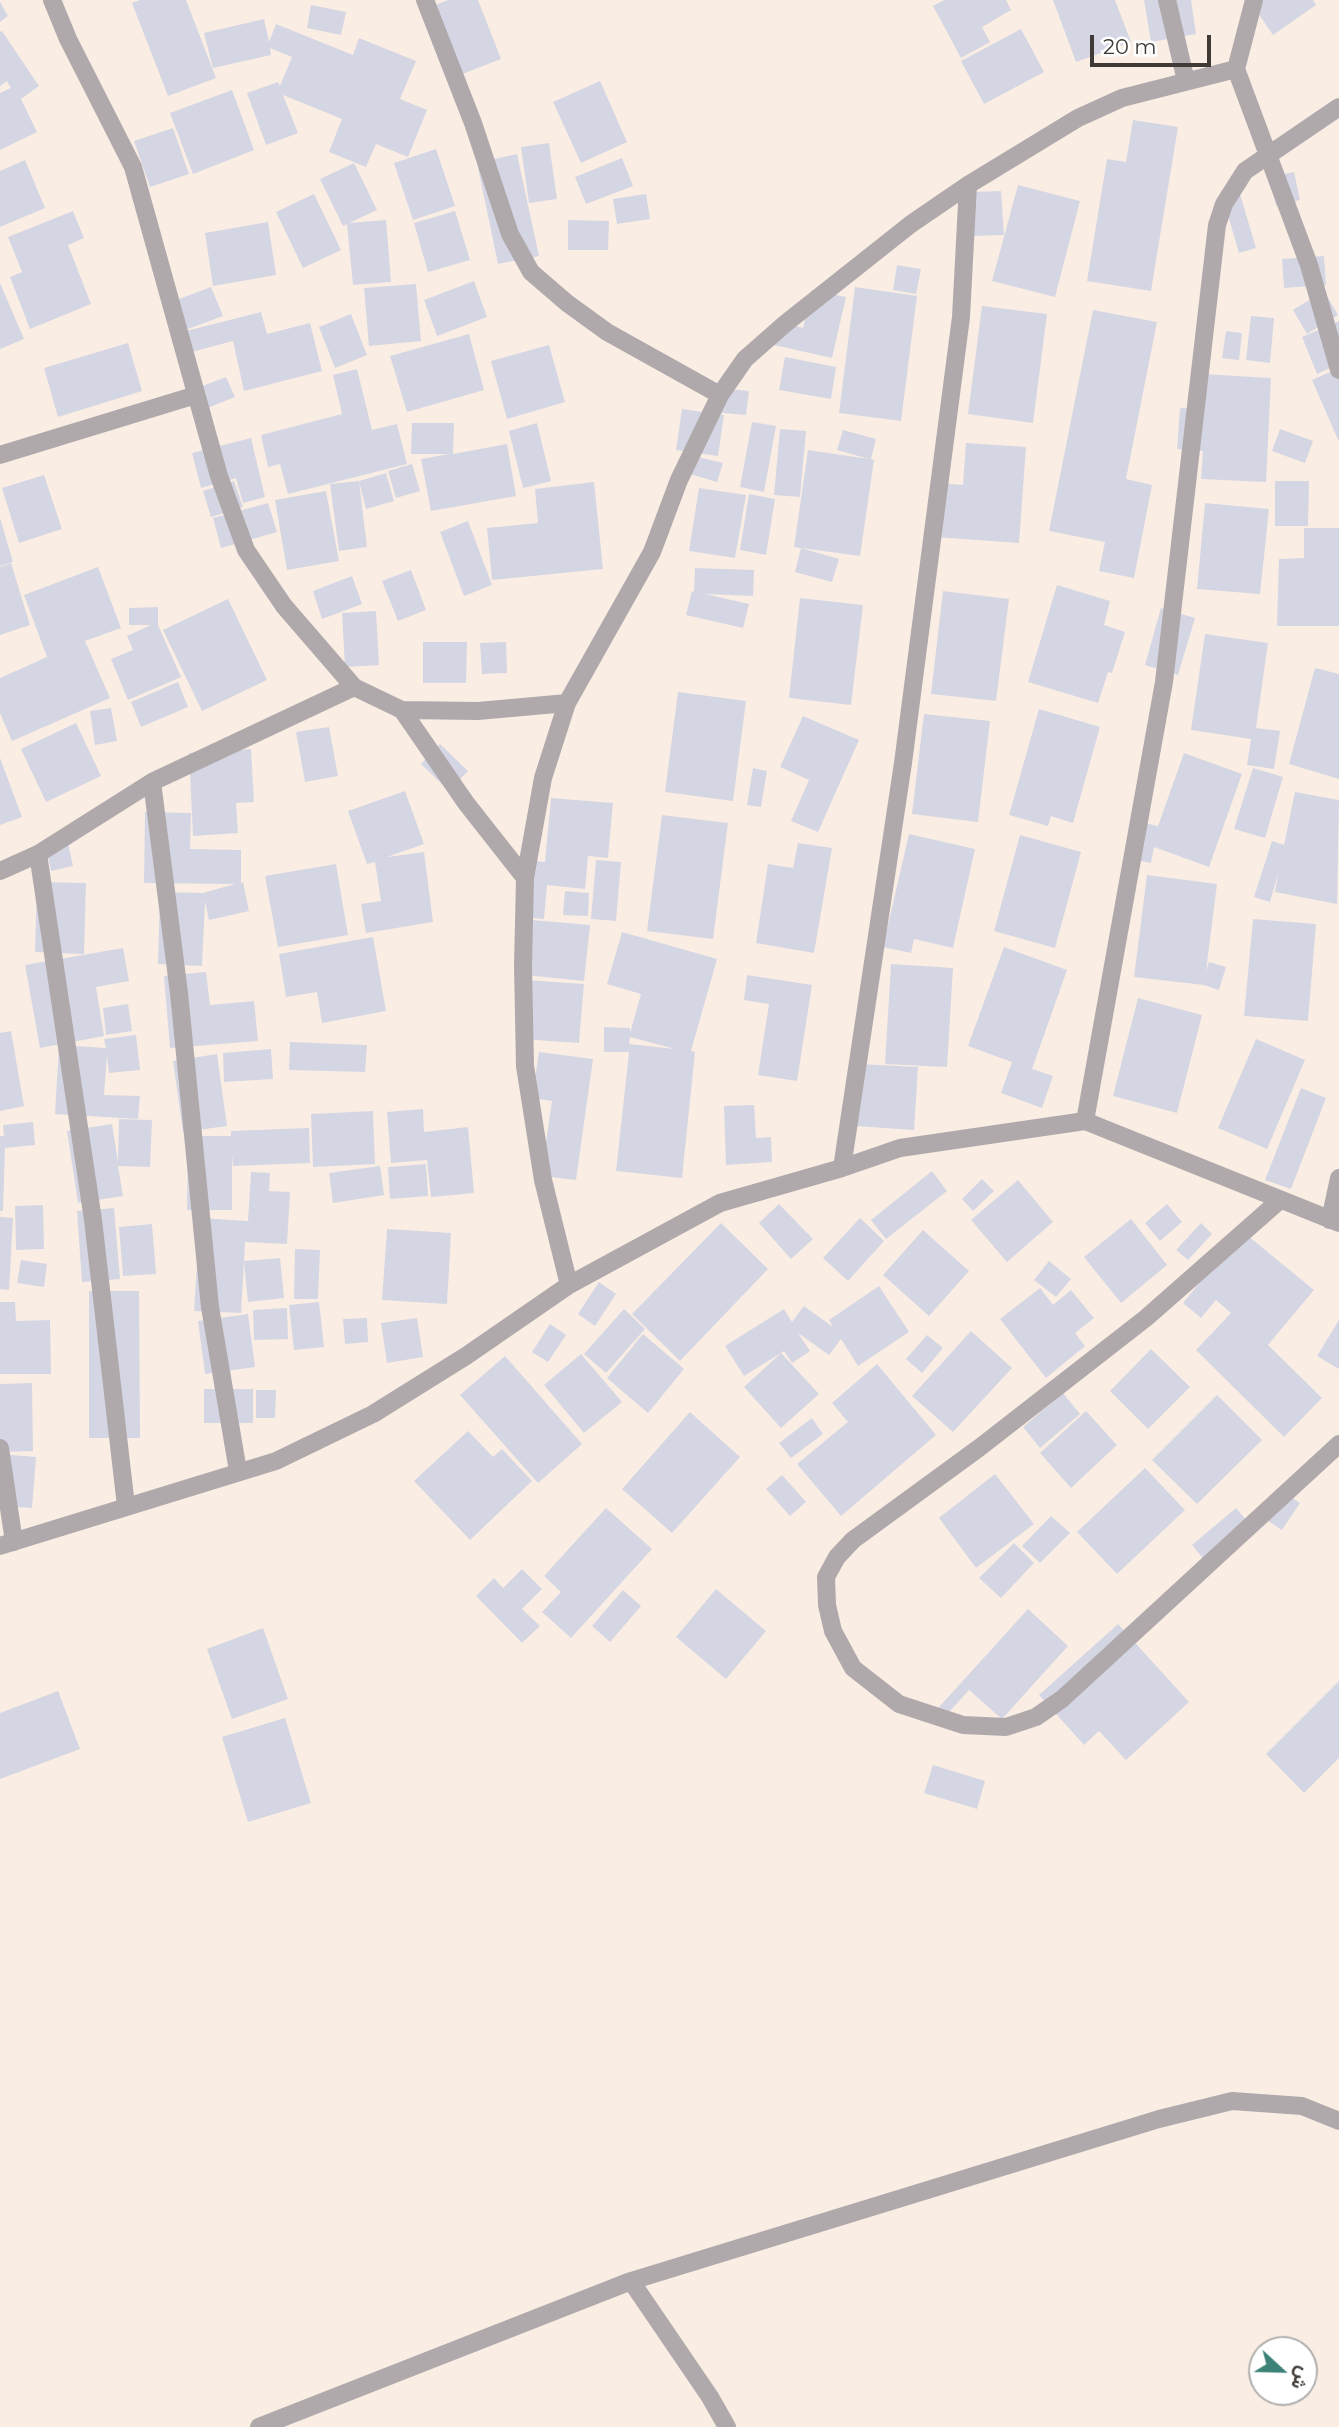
<!DOCTYPE html>
<html>
<head>
<meta charset="utf-8">
<style>
  body { margin:0 }
  #map { position:relative; width:1339px; height:2427px; overflow:hidden; background:#faeee4; font-family:Montserrat,Vazirmatn,sans-serif }
  canvas { display:block }
  .north { position:absolute; left:1248px; top:2336px; width:70px; height:70px; box-sizing:border-box; background:#fff; border:2px solid #b2b0af; border-radius:50%; rotate:112deg; font-size:19px; font-weight:700; line-height:28px; text-align:center; color:#3f3a36 }
  .north::after { content:''; display:block; margin:auto; width:24px; height:32px; background:#3d8277; clip-path:polygon(50% 0,100% 100%,50% 72%,0 100%) }
  .scale { position:absolute; left:1090px; top:35px; width:121px; height:32px; box-sizing:border-box; border:4px solid #3f3a36; border-top:0; padding-left:9px; font-size:21px; line-height:24px; white-space:nowrap; color:#3f3a36; -webkit-text-stroke:5px #fff; paint-order:stroke }
</style>
</head>
<body>
<div id="map">
<canvas width="1339" height="2427"></canvas>
<div class="north">ش</div>
<div class="scale">20 m</div>
</div>
<script>
const ctx = document.querySelector('canvas').getContext('2d');
ctx.lineJoin = 'round';
function fill(path, color) {
  ctx.fillStyle = color;
  ctx.fill(path, 'evenodd');
}
function toPath(rows) {
  const path = new Path2D();
  for (const r of rows) {
    path.moveTo(r[0], r[1]);
    for (let i = 2; i < r.length; i += 2) path.lineTo(r[i], r[i + 1]);
  }
  return path;
}
function trace(path, color, width, dash) {
  ctx.strokeStyle = color;
  ctx.lineWidth = width;
  ctx.lineCap = dash ? 'butt' : 'round';
  ctx.setLineDash(dash || []);
  ctx.stroke(path);
}
fill(toPath([
  [140,0,186,0,216,78,168,96,132,3],
  [448,0,478,0,501,59,447,80,420,11],
  [944,0,1006,0,1011,10,982,27,990,42,961,58,933,6],
  [1053,0,1115,0,1131,42,1076,62],
  [1144,0,1191,0,1196,34,1151,42],
  [1249,0,1313,0,1316,5,1273,35],
  [0,2,8,16,0,22],
  [311,5,346,12,341,35,307,28],
  [264,19,269,42,276,24,353,55,359,38,416,61,400,99,427,110,408,157,376,144,366,167,329,152,342,119,283,95,298,133,266,145,247,93,278,82,280,86,292,57,270,48,271,55,213,68,204,33],
  [1021,29,1044,72,984,104,961,61],
  [2,31,39,86,21,99,37,132,0,150,0,93,11,88,7,81,0,86,0,32],
  [600,81,627,142,581,163,553,102],
  [232,90,254,150,193,174,170,113],
  [1133,120,1178,127,1151,291,1087,281,1107,159,1126,162],
  [173,128,189,174,150,187,134,141],
  [549,143,557,199,529,203,521,147],
  [436,149,455,206,413,220,394,163],
  [517,154,539,256,498,264,477,163],
  [622,158,633,186,586,204,575,177],
  [25,160,45,208,0,227,0,171],
  [354,163,377,210,349,223,386,220,391,282,353,285,347,224,343,226,320,179],
  [1294,172,1300,200,1276,206,1270,177],
  [1018,185,1080,201,1055,297,992,281],
  [1001,191,1004,235,974,236,971,192],
  [314,194,341,250,303,268,276,212],
  [646,194,650,219,617,224,613,199],
  [1240,194,1256,248,1239,253,1223,198],
  [73,211,84,238,68,245,91,304,30,329,10,277,22,272,8,237],
  [455,211,470,260,428,272,414,223],
  [568,220,609,221,608,250,568,250],
  [268,222,276,275,213,286,205,233],
  [1324,256,1326,285,1284,288,1282,259],
  [897,265,921,269,916,294,893,290],
  [474,281,487,317,437,336,424,300],
  [0,283,24,339,0,349],
  [416,284,421,341,369,346,364,288],
  [211,287,223,316,177,333,166,304],
  [855,287,917,296,901,421,839,413],
  [812,290,846,297,832,358,774,345,780,322,803,328],
  [1324,291,1338,315,1307,334,1293,310],
  [982,306,1047,314,1033,423,968,414],
  [1093,310,1157,322,1126,479,1152,485,1134,578,1099,571,1105,542,1049,531],
  [261,312,267,334,310,323,322,371,244,391,233,341,184,354,178,333],
  [351,314,367,355,335,368,319,327],
  [1251,316,1274,318,1270,363,1246,360],
  [1339,321,1339,364,1317,374,1302,337],
  [1226,331,1242,333,1239,360,1222,358],
  [469,334,484,390,407,412,390,356],
  [128,343,142,391,58,417,44,368],
  [549,345,565,402,507,419,491,361],
  [785,357,836,367,831,399,779,390],
  [1339,368,1339,442,1312,380],
  [357,369,372,430,397,424,407,464,288,494,280,464,268,467,261,435,342,414,333,375],
  [1203,374,1271,378,1266,482,1201,479,1203,451,1177,449,1180,408,1201,409],
  [226,377,235,397,200,411,192,390],
  [715,388,749,391,746,415,712,412],
  [682,409,724,415,718,456,676,450],
  [752,422,776,426,764,492,740,487],
  [412,423,454,423,453,454,507,444,516,496,431,511,421,459,449,454,411,454],
  [537,423,551,481,523,488,509,431],
  [780,429,806,431,800,497,774,495],
  [1280,429,1313,441,1305,463,1272,451],
  [843,430,876,439,871,459,874,460,860,556,794,547,808,450,869,459,837,450],
  [251,438,265,497,243,503,236,478,201,488,192,453],
  [966,443,1026,447,1019,543,935,537,939,483,963,485],
  [694,456,723,463,717,482,690,474],
  [412,464,420,491,396,498,388,471],
  [386,473,394,501,366,509,359,481],
  [44,475,62,529,19,543,2,488],
  [234,481,243,507,211,517,203,491],
  [359,481,367,547,339,551,330,484],
  [1275,481,1309,481,1308,526,1275,526],
  [594,482,603,569,492,580,487,528,538,523,535,489],
  [699,488,746,495,735,558,689,551],
  [326,491,339,561,287,570,275,500],
  [749,494,775,499,766,555,740,550],
  [268,503,277,532,221,548,213,518],
  [1205,503,1269,509,1260,594,1197,589],
  [0,518,13,562,0,566],
  [468,521,492,585,464,596,440,532],
  [1304,528,1339,528,1339,626,1277,626,1279,559,1304,558],
  [801,548,839,559,832,582,795,572],
  [11,563,30,625,0,635,0,567],
  [98,567,121,628,85,641,110,698,12,741,0,713,0,678,47,657,24,595],
  [695,568,754,570,753,596,705,594,749,604,743,628,686,615,692,591,694,592],
  [411,570,426,610,398,621,382,581],
  [352,576,362,604,322,619,313,591],
  [1057,585,1110,601,1104,625,1125,632,1112,673,1108,672,1098,703,1028,682],
  [943,591,1009,599,996,701,931,694],
  [800,598,863,605,851,705,789,698],
  [228,599,267,680,202,711,163,630],
  [158,607,158,625,181,677,128,700,111,659,133,650,127,636,151,625,129,625,129,608],
  [1161,608,1195,618,1178,675,1145,665],
  [376,611,379,665,345,667,342,613],
  [1205,634,1268,643,1256,728,1280,731,1274,769,1247,765,1251,739,1191,730],
  [423,642,467,642,466,683,423,683],
  [506,642,507,673,482,674,480,643],
  [1315,668,1339,674,1339,779,1289,764],
  [178,682,188,707,141,727,131,702],
  [678,692,746,701,733,801,665,792],
  [111,708,117,741,95,745,90,711],
  [1039,709,1100,727,1073,823,1051,816,1048,826,1009,815],
  [924,714,990,721,978,822,912,814],
  [803,716,859,740,818,832,791,821,809,780,780,767],
  [76,723,101,776,46,802,21,749],
  [329,727,338,776,305,782,296,732],
  [440,744,468,771,449,791,421,764],
  [251,749,254,802,236,803,238,833,193,836,189,753],
  [1184,753,1242,774,1209,867,1154,847,1151,863,1131,859,1139,822,1158,826],
  [0,758,22,817,0,825],
  [753,768,767,771,761,807,747,805],
  [1253,768,1283,777,1265,838,1234,829],
  [405,791,424,844,387,857,424,852,433,922,366,933,361,904,381,901,375,862,367,864,348,811],
  [1295,792,1339,800,1337,904,1275,892,1278,874,1270,902,1254,897,1272,841,1284,845],
  [551,798,613,803,608,858,588,856,585,889,547,885,544,919,519,917,525,860,545,862],
  [145,812,191,813,190,849,241,850,241,883,243,882,249,911,209,920,205,901,202,966,158,964,160,892,203,893,235,884,144,883],
  [662,815,728,823,713,939,647,931],
  [909,834,975,849,953,948,914,939,911,953,883,947],
  [1020,835,1081,852,1055,948,994,931],
  [67,838,73,866,51,871,45,843],
  [798,843,832,848,814,953,756,943,768,864,793,868],
  [596,860,621,862,616,921,591,919],
  [336,864,348,935,278,947,265,876],
  [1147,875,1217,884,1206,971,1209,962,1226,967,1219,990,1204,985,1134,977],
  [37,882,86,883,84,954,35,952],
  [565,891,589,893,588,916,563,915],
  [520,919,590,925,584,981,515,974],
  [1253,919,1316,924,1308,1021,1244,1016],
  [622,932,717,959,691,1051,695,1052,682,1178,616,1171,629,1052,604,1052,604,1027,630,1028,630,1033,641,994,607,984],
  [630,1037,675,1049,629,1044],
  [373,937,386,1011,322,1023,317,992,286,997,279,954],
  [1004,947,1067,970,1032,1069,1053,1076,1042,1108,1001,1093,1012,1062,968,1046],
  [123,948,129,981,96,987,104,1036,40,1048,25,965],
  [891,964,953,968,947,1067,885,1064],
  [206,972,210,1005,254,1001,258,1041,170,1048,164,976],
  [747,975,812,985,797,1081,758,1075,769,1004,744,1000],
  [525,980,584,984,579,1043,521,1039],
  [1138,998,1202,1015,1177,1113,1113,1096],
  [128,1004,132,1031,106,1035,103,1008],
  [11,1031,24,1106,0,1111,0,1033],
  [136,1035,140,1070,109,1073,107,1055,104,1095,140,1096,138,1119,55,1114,59,1045,106,1048,104,1039],
  [1256,1039,1305,1060,1267,1149,1218,1128],
  [290,1042,367,1045,365,1072,289,1070],
  [271,1049,273,1079,224,1082,223,1053],
  [539,1052,593,1059,576,1180,541,1176,552,1101,532,1098],
  [217,1054,227,1126,183,1132,173,1061],
  [859,1064,918,1067,914,1130,855,1126],
  [1301,1088,1326,1098,1291,1189,1265,1180],
  [754,1105,756,1138,771,1137,772,1162,726,1165,724,1106],
  [423,1109,424,1132,468,1127,474,1193,431,1197,427,1160,391,1163,387,1112],
  [373,1111,375,1164,313,1167,311,1114],
  [119,1119,152,1120,150,1167,118,1166,123,1196,78,1203,67,1131,112,1124,118,1162],
  [33,1122,35,1145,5,1148,3,1211,0,1211,0,1136,4,1136,3,1125],
  [309,1128,310,1163,233,1166,232,1155,232,1210,187,1210,188,1136,231,1136,231,1131],
  [426,1164,428,1196,390,1199,388,1167],
  [380,1166,384,1195,333,1203,329,1173],
  [932,1171,947,1191,886,1239,871,1220],
  [251,1172,270,1173,269,1191,290,1192,287,1244,245,1242,244,1261,280,1258,284,1298,248,1302,244,1262,241,1313,194,1311,200,1218,248,1221],
  [982,1179,994,1191,973,1211,962,1199],
  [1018,1180,1053,1222,1007,1262,971,1220],
  [779,1204,813,1239,791,1259,759,1223],
  [1167,1204,1182,1222,1160,1241,1145,1223],
  [43,1205,44,1249,16,1250,15,1206],
  [114,1208,120,1279,82,1282,77,1211],
  [0,1217,13,1218,9,1290,0,1289],
  [860,1218,884,1241,848,1281,823,1258],
  [1131,1219,1167,1265,1121,1303,1084,1257],
  [721,1223,768,1269,680,1361,632,1314],
  [1201,1223,1212,1234,1188,1260,1176,1250],
  [152,1224,156,1274,123,1276,119,1227],
  [387,1229,451,1233,447,1304,382,1300],
  [923,1230,969,1271,929,1316,883,1275],
  [1242,1231,1314,1290,1268,1345,1322,1398,1284,1437,1196,1350,1231,1313,1216,1300,1201,1318,1183,1303],
  [295,1249,320,1250,318,1299,294,1299],
  [21,1260,47,1264,44,1287,17,1283],
  [1049,1261,1071,1279,1056,1297,1034,1280],
  [599,1282,616,1294,595,1326,578,1314],
  [879,1286,909,1332,858,1366,841,1339,829,1355,798,1333,810,1351,792,1363,784,1351,781,1353,819,1394,781,1428,744,1387,781,1353,744,1376,725,1346,784,1309,792,1322,804,1306,833,1327,829,1320],
  [1040,1288,1053,1305,1071,1290,1094,1318,1075,1333,1085,1346,1046,1378,1000,1319],
  [89,1291,139,1291,140,1438,89,1438],
  [0,1302,15,1302,16,1321,50,1320,51,1374,0,1374],
  [319,1302,324,1347,294,1350,289,1305],
  [287,1308,288,1339,254,1340,253,1310],
  [624,1309,645,1329,606,1373,584,1354],
  [248,1314,255,1367,205,1374,198,1321],
  [367,1318,368,1342,345,1344,343,1319],
  [417,1318,423,1357,387,1363,381,1323],
  [1339,1320,1339,1369,1317,1356],
  [550,1324,566,1335,548,1362,532,1352],
  [971,1331,1012,1368,953,1432,912,1396],
  [643,1334,684,1369,648,1413,607,1378],
  [927,1335,943,1348,922,1373,906,1359],
  [1151,1349,1190,1387,1148,1429,1110,1391],
  [581,1354,622,1402,584,1433,544,1385],
  [505,1356,582,1444,538,1483,460,1395],
  [877,1364,936,1435,841,1516,797,1464,848,1422,832,1403],
  [32,1383,33,1451,0,1452,0,1384],
  [204,1389,253,1389,253,1423,204,1423],
  [256,1390,276,1390,275,1418,256,1418],
  [1063,1393,1080,1414,1040,1448,1023,1427],
  [1217,1395,1262,1440,1197,1504,1152,1460],
  [1086,1411,1117,1445,1071,1488,1040,1453],
  [690,1412,740,1457,672,1533,622,1489],
  [812,1418,823,1434,791,1458,779,1443],
  [468,1431,493,1457,502,1449,532,1481,470,1540,414,1481],
  [0,1454,36,1457,32,1508,0,1506],
  [1145,1468,1185,1510,1117,1574,1077,1532],
  [995,1474,1034,1524,976,1568,939,1518],
  [782,1475,806,1502,790,1516,766,1489],
  [1278,1488,1300,1503,1282,1530,1260,1516],
  [606,1508,652,1549,571,1638,542,1612,561,1592,544,1576],
  [1236,1508,1254,1529,1210,1567,1192,1545],
  [1051,1516,1070,1533,1040,1563,1022,1546],
  [1014,1543,1034,1563,1001,1598,979,1578],
  [522,1569,542,1589,522,1609,540,1626,522,1643,476,1596,494,1578,503,1588],
  [716,1589,766,1631,726,1679,676,1637],
  [623,1590,641,1606,610,1642,592,1626],
  [1028,1609,1068,1646,1002,1719,969,1690,938,1724,930,1717],
  [1118,1624,1189,1702,1126,1760,1099,1731,1084,1745,1039,1695],
  [263,1628,288,1699,232,1719,207,1649],
  [1339,1681,1339,1758,1304,1793,1266,1754],
  [58,1691,80,1749,0,1779,0,1713],
  [285,1718,311,1803,248,1822,222,1737],
  [933,1765,985,1781,977,1809,924,1793]
]), '#d5d6e3');
trace(toPath([
  [52,0,68,39,133,167,219,476,246,550,284,606,354,687,402,710,478,711,567,703],
  [425,0,473,123,510,234,531,272,567,303,607,332,720,395],
  [1167,0,1186,81],
  [1254,0,1236,69,1309,265,1339,370],
  [0,455,196,395],
  [402,710,466,803,525,878],
  [38,854,93,1220,126,1506],
  [0,871,38,854,152,782],
  [1085,1121,1164,682,1217,225,1224,204,1245,171,1339,107],
  [842,1168,903,763,961,317,968,185],
  [1280,1200,1146,1318,979,1448,853,1540,837,1557,826,1577,827,1605,833,1631,853,1668,899,1704,963,1725,1006,1727,1036,1717,1062,1699,1339,1444],
  [1330,1220,1339,1178],
  [569,1285,543,1180,525,1066,523,966,525,878,543,778,567,703,652,552,679,480,720,395,745,359,786,323,911,224,968,185,1078,118,1122,98,1236,69],
  [0,1448,14,1542],
  [238,1471,210,1307,179,993,152,782,354,687],
  [0,1546,276,1461,373,1414,466,1356,569,1285,720,1203,842,1168,900,1148,1085,1121,1339,1223],
  [631,2281,710,2397,727,2427],
  [259,2427,631,2281,1159,2119,1232,2101,1302,2106,1339,2121]
]), '#b0a9ac', 18);
</script>
</body>
</html>
